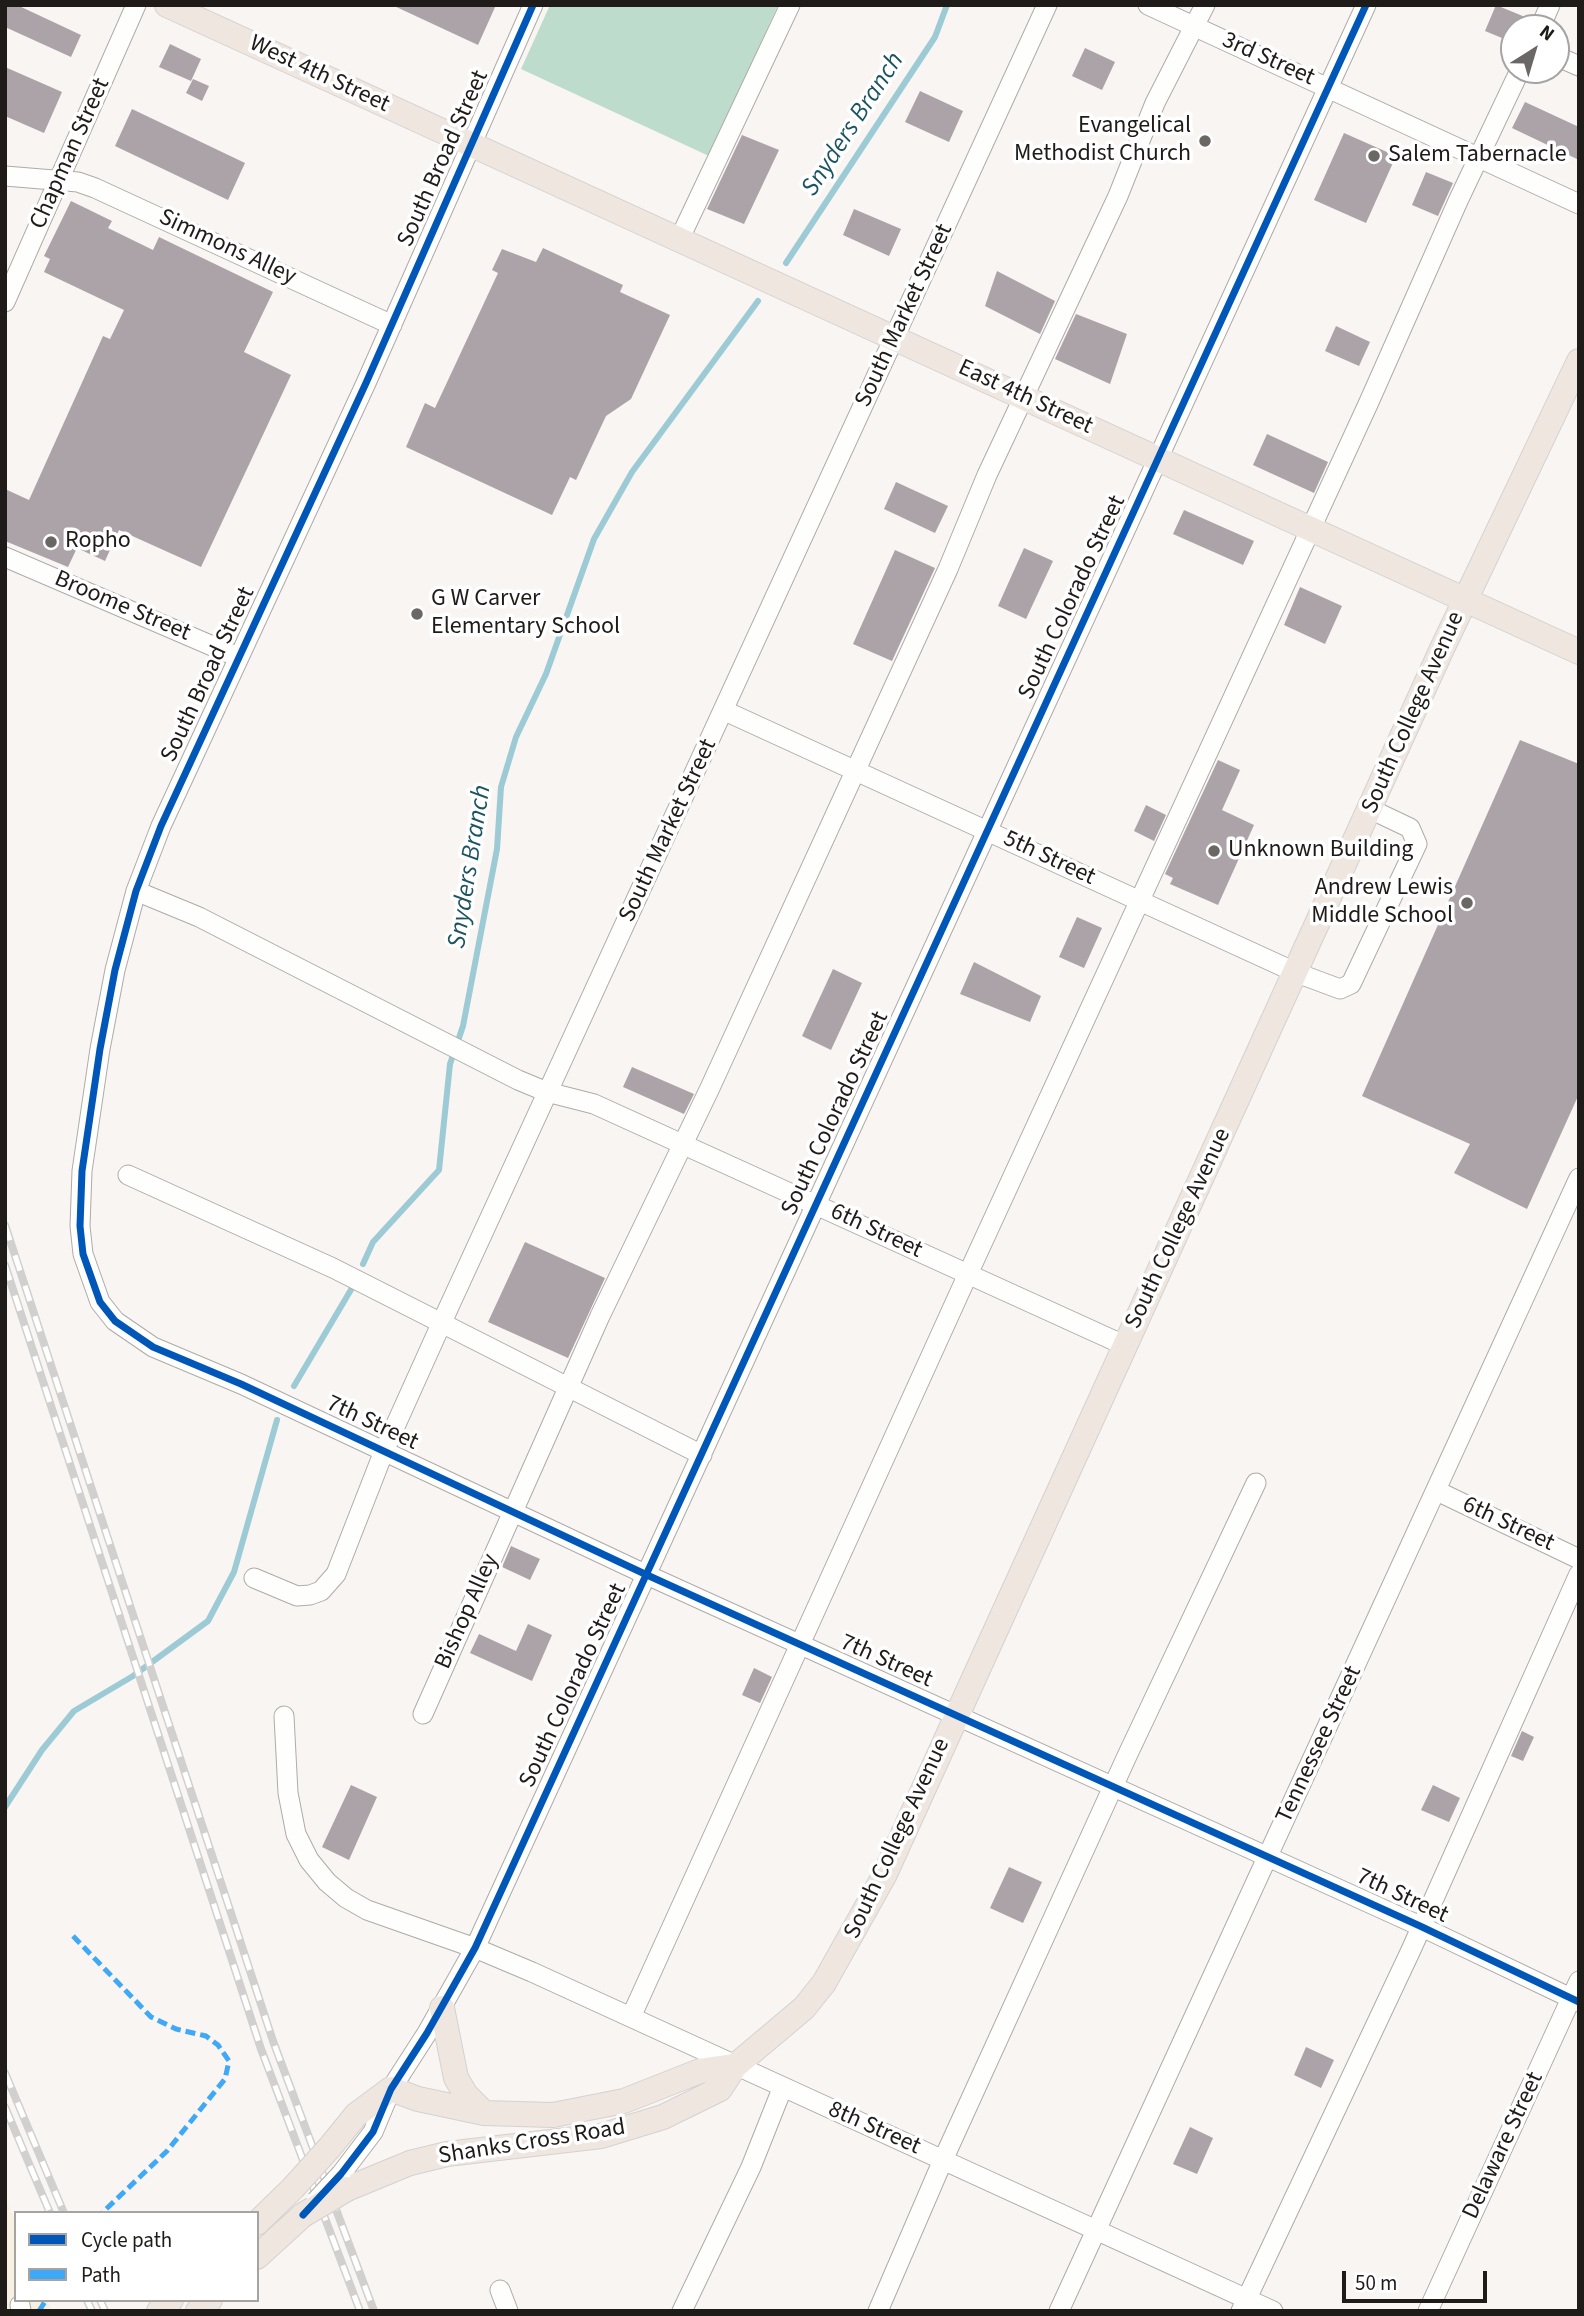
<!DOCTYPE html>
<html>
<head>
<meta charset="utf-8">
<style>
  body { margin:0 }
  #map { position:relative; width:1584px; height:2316px; overflow:hidden; background:#f8f5f2; font-family:"Source Sans 3",sans-serif }
  canvas { display:block }
  .frame { position:absolute; inset:0; border:7px solid #1e1b19; pointer-events:none }
  .legend { position:absolute; left:14px; top:2211px; width:245px; height:91px; box-sizing:border-box; background:#fff; border:2px solid #a5a4a3; margin:0; padding:9px 12px; list-style:none; font-size:21px; color:#1e1b19 }
  .legend li { display:flex; align-items:center; gap:14px; height:35px }
  .legend b { width:35px; border:2px solid #a5a4a3 }
  .north { position:absolute; left:1500px; top:14px; width:70px; height:70px; box-sizing:border-box; background:#fff; border:2px solid #a5a4a3; border-radius:50%; rotate:37deg; font-size:19px; font-weight:700; line-height:28px; text-align:center; color:#1e1b19 }
  .north::after { content:''; display:block; margin:auto; width:24px; height:32px; background:#6a6765; clip-path:polygon(50% 0,100% 100%,50% 72%,0 100%) }
  .scale { position:absolute; left:1342px; top:2271px; width:145px; height:32px; box-sizing:border-box; border:4px solid #1e1b19; border-top:0; padding-left:9px; font-size:21px; line-height:24px; white-space:nowrap; color:#1e1b19; -webkit-text-stroke:5px #fff; paint-order:stroke }
</style>
</head>
<body>
<div id="map">
<canvas width="1584" height="2316"></canvas>
<div class="frame"></div>
<ul class="legend">
<li><b style="height:9px;background:#0057b8"></b>Cycle path</li>
<li><b style="height:9px;background:#3fa9f5"></b>Path</li>
</ul>
<div class="north">N</div>
<div class="scale">50 m</div>
</div>
<script>
const ctx = document.querySelector('canvas').getContext('2d');
ctx.lineJoin = 'round';
function fill(path, color) {
  ctx.fillStyle = color;
  ctx.fill(path, 'evenodd');
}
function toPath(rows) {
  const path = new Path2D();
  for (const r of rows) {
    path.moveTo(r[0], r[1]);
    for (let i = 2; i < r.length; i += 2) path.lineTo(r[i], r[i + 1]);
  }
  return path;
}
function trace(path, color, width, dash) {
  ctx.strokeStyle = color;
  ctx.lineWidth = width;
  ctx.lineCap = dash ? 'butt' : 'round';
  ctx.setLineDash(dash || []);
  ctx.stroke(path);
}
function label(font, color, halo, rows, align = 'center') {
  ctx.font = font + ' "Source Sans 3",sans-serif';
  ctx.lineWidth = 7;
  ctx.setLineDash([]);
  ctx.textBaseline = 'middle';
  ctx.strokeStyle = halo;
  ctx.fillStyle = color;
  for (const [text, x, y, turn = 0] of rows) {
    ctx.save();
    ctx.translate(x, y);
    ctx.rotate((+turn || 0) * Math.PI / 180);
    ctx.textAlign = isNaN(turn) ? turn : align;
    if (halo) ctx.strokeText(text, 0, 0);
    ctx.fillText(text, 0, 0);
    ctx.restore();
  }
}
fill(toPath([
  [5,2198,16,2223,16,2300,47,2300,52,2311,5,2311]
]), '#f7f0e3');
fill(toPath([
  [550,5,778,5,709,156,521,69]
]), '#bedccc');
trace(toPath([
  [786,263,935,37,947,5],
  [363,1264,373,1242,439,1170,450,1064,463,1026,497,849,501,787,516,737,546,674,594,539,632,472,758,301],
  [294,1386,352,1288],
  [5,1807,42,1750,74,1711,133,1676,208,1621,234,1572,277,1420]
]), '#9ccad5', 6);
fill(toPath([
  [5,5,17,5,81,35,71,57,5,27],
  [392,5,496,5,478,45],
  [1496,5,1530,19,1528,28,1514,28,1514,43,1485,31],
  [170,44,201,59,191,81,159,67],
  [1085,48,1115,62,1102,90,1072,76],
  [5,67,62,92,44,133,5,116],
  [193,79,209,86,202,101,186,93],
  [920,91,963,111,949,142,905,122],
  [1525,102,1579,127,1579,160,1512,128],
  [132,109,245,163,228,200,115,146],
  [1344,133,1396,156,1366,223,1314,200],
  [742,135,779,150,744,224,707,209],
  [1426,172,1453,183,1438,216,1412,205],
  [71,201,112,221,108,228,153,250,159,237,273,292,244,352,291,375,201,567,119,530,105,561,77,548,68,567,5,541,5,489,29,500,103,336,110,339,124,310,44,272,50,259,44,256],
  [854,209,901,229,889,256,843,235],
  [543,248,623,285,620,292,670,315,631,399,606,416,576,480,570,477,552,515,406,447,425,403,435,408,498,273,492,270,502,249,536,262],
  [997,271,1055,301,1040,334,985,306],
  [1076,314,1127,334,1110,384,1055,359],
  [1336,326,1370,342,1359,366,1325,351],
  [1267,434,1328,462,1314,493,1253,465],
  [896,482,948,506,935,533,884,509],
  [1184,510,1254,541,1243,565,1173,534],
  [1024,548,1053,561,1026,619,998,606],
  [895,550,935,568,892,661,853,644],
  [1300,587,1342,606,1325,644,1284,625],
  [1520,740,1579,764,1579,1094,1527,1209,1454,1173,1470,1144,1362,1096],
  [1218,760,1240,770,1222,810,1254,825,1218,905,1170,884,1173,878,1165,874],
  [1146,805,1166,815,1154,841,1134,831],
  [1077,917,1102,928,1084,968,1059,957],
  [974,962,1041,996,1030,1022,960,994],
  [833,969,862,983,831,1050,802,1036],
  [632,1067,694,1094,684,1114,623,1087],
  [525,1242,605,1278,568,1358,488,1322],
  [511,1546,540,1559,530,1580,502,1567],
  [528,1624,552,1635,532,1681,470,1653,479,1634,516,1651],
  [754,1668,772,1677,760,1703,742,1695],
  [1522,1731,1534,1737,1523,1761,1511,1756],
  [351,1785,377,1797,349,1860,322,1847],
  [1433,1785,1460,1798,1449,1822,1421,1810],
  [1009,1867,1042,1882,1023,1923,990,1908],
  [1306,2047,1334,2060,1321,2088,1294,2075],
  [1190,2127,1213,2138,1197,2174,1173,2164]
]), '#aca3a9');
const minor = toPath([
  [533,5,366,383,161,826,136,891,115,970,100,1049,82,1171,80,1226,83,1254,100,1302,115,1321,153,1347,241,1384,647,1575,1420,1926,1579,2002],
  [1148,5,1579,204],
  [1540,28,1550,5],
  [1556,56,1579,66],
  [5,176,78,182,95,188,392,325],
  [679,240,790,5],
  [5,302,136,5],
  [5,557,238,657],
  [725,711,1297,973,1340,989,1351,984,1417,844,1410,828,1370,809],
  [136,891,199,917,518,1080,547,1092,594,1104,1126,1346],
  [128,1175,333,1268,702,1455],
  [1437,1491,1579,1559],
  [254,1578,297,1596,310,1595,321,1591,336,1574,384,1451,442,1322,1047,5],
  [423,1714,600,1316,709,1090,948,569,987,475,1118,196,1155,103,1205,5],
  [284,1716,288,1793,296,1834,309,1860,327,1882,346,1898,367,1910,475,1948,532,1972,1273,2311],
  [631,2017,968,1274,1369,402,1458,201,1520,70],
  [341,2174,373,2132,391,2089,427,2033,475,1948,1366,5],
  [500,2290,508,2311],
  [20,2305,21,2311],
  [682,2311,751,2167,782,2089],
  [878,2311,943,2160,1127,1756,1256,1483],
  [1059,2311,1579,1178],
  [1241,2311,1411,1950,1579,1574],
  [1428,2311,1579,1981]
]);
const major = toPath([
  [167,5,1579,652],
  [442,2008,456,2078,466,2095,484,2113],
  [330,2147,356,2115,391,2089,418,2099,484,2113,553,2115,624,2101,700,2071,735,2066],
  [347,2189,410,2163,447,2154,601,2136,663,2117,720,2089,735,2066,804,2008,824,1983,884,1876,1440,653,1579,361],
  [257,2223,293,2188],
  [257,2257,303,2215],
  [159,2311,171,2300],
  [198,2311,210,2300]
]);
trace(minor, '#aeaba9', 21);
trace(major, '#d4d2d1', 26);
trace(minor, '#fefefd', 19);
trace(major, '#eee6df', 24);
const rail = toPath([
  [5,1225,273,2041,374,2311],
  [5,1265,261,2049,360,2311],
  [5,2073,64,2213],
  [5,2107,50,2213],
  [87,2300,92,2311],
  [100,2300,105,2311]
]);
trace(rail, '#d1d0ce', 8);
trace(rail, '#fff', 5, [16]);
const minorBridge = toPath([
  [316,2201,341,2174]
]);
const majorBridge = toPath([
  [293,2188,330,2147],
  [303,2215,347,2189]
]);
trace(minorBridge, '#aeaba9', 21, []);
trace(majorBridge, '#d4d2d1', 26, []);
trace(minorBridge, '#fefefd', 19);
trace(majorBridge, '#eee6df', 24);
trace(toPath([
  [73,1936,151,2017,176,2029,206,2036,218,2045,229,2061,225,2079,167,2151,102,2213],
  [39,2311,46,2300]
]), '#3fa9f5', 5, [10, 5]);
trace(toPath([
  [533,5,366,383,161,826,136,891,115,970,100,1049,82,1171,80,1226,83,1254,100,1302,115,1321,153,1347,241,1384,647,1575,1420,1926,1579,2002],
  [303,2215,341,2174,373,2132,391,2089,427,2033,475,1948,1366,5]
]), '#0057b8', 7);
for (const [x, y, r, color] of [
  [1205,141,7,"#6a6765"],
  [1374,156,7,"#6a6765"],
  [51,542,7,"#6a6765"],
  [417,614,7,"#6a6765"],
  [1214,851,7,"#6a6765"],
  [1467,903,7,"#6a6765"]
]) {
  const dot = new Path2D();
  dot.arc(x, y, r, 0, 2 * Math.PI);
  ctx.fillStyle = color;
  ctx.fill(dot);
  trace(dot, '#fff', 2.5);
}
label('24px', '#1e1b19', '#fff', [
  ["3rd Street",1268,60,24],
  ["West 4th Street",319,75,25],
  ["Chapman Street",71,154,-66],
  ["South Broad Street",444,159,-66],
  ["Simmons Alley",227,248,25],
  ["South Market Street",905,316,-65],
  ["East 4th Street",1025,398,25],
  ["South Colorado Street",1073,598,-65],
  ["Broome Street",122,607,23],
  ["South Broad Street",209,675,-65],
  ["South College Avenue",1414,713,-66],
  ["South Market Street",669,831,-65],
  ["5th Street",1049,859,25],
  ["South Colorado Street",836,1114,-65],
  ["South College Avenue",1179,1229,-65],
  ["6th Street",876,1232,25],
  ["7th Street",372,1424,25],
  ["6th Street",1508,1525,25],
  ["Bishop Alley",468,1612,-66],
  ["7th Street",886,1662,24],
  ["South Colorado Street",574,1686,-65],
  ["Tennessee Street",1320,1745,-65],
  ["South College Avenue",898,1839,-65],
  ["7th Street",1402,1897,25],
  ["8th Street",874,2129,24],
  ["Shanks Cross Road",532,2143,-9],
  ["Delaware Street",1504,2146,-65]
]);
label('24px', '#1e1b19', '#fff', [
  ["Evangelical",1191,127,"right"],
  ["Methodist Church",1191,155,"right"],
  ["Salem Tabernacle",1388,156],
  ["Ropho",65,542],
  ["G W Carver",431,600],
  ["Elementary School",431,628],
  ["Unknown Building",1228,851],
  ["Andrew Lewis",1453,889,"right"],
  ["Middle School",1453,917,"right"]
], 'left');
label('italic 26px', '#1b5460', '#fff', [
  ["Snyders Branch",854,125,-57],
  ["Snyders Branch",471,867,-81]
]);
</script>
</body>
</html>
